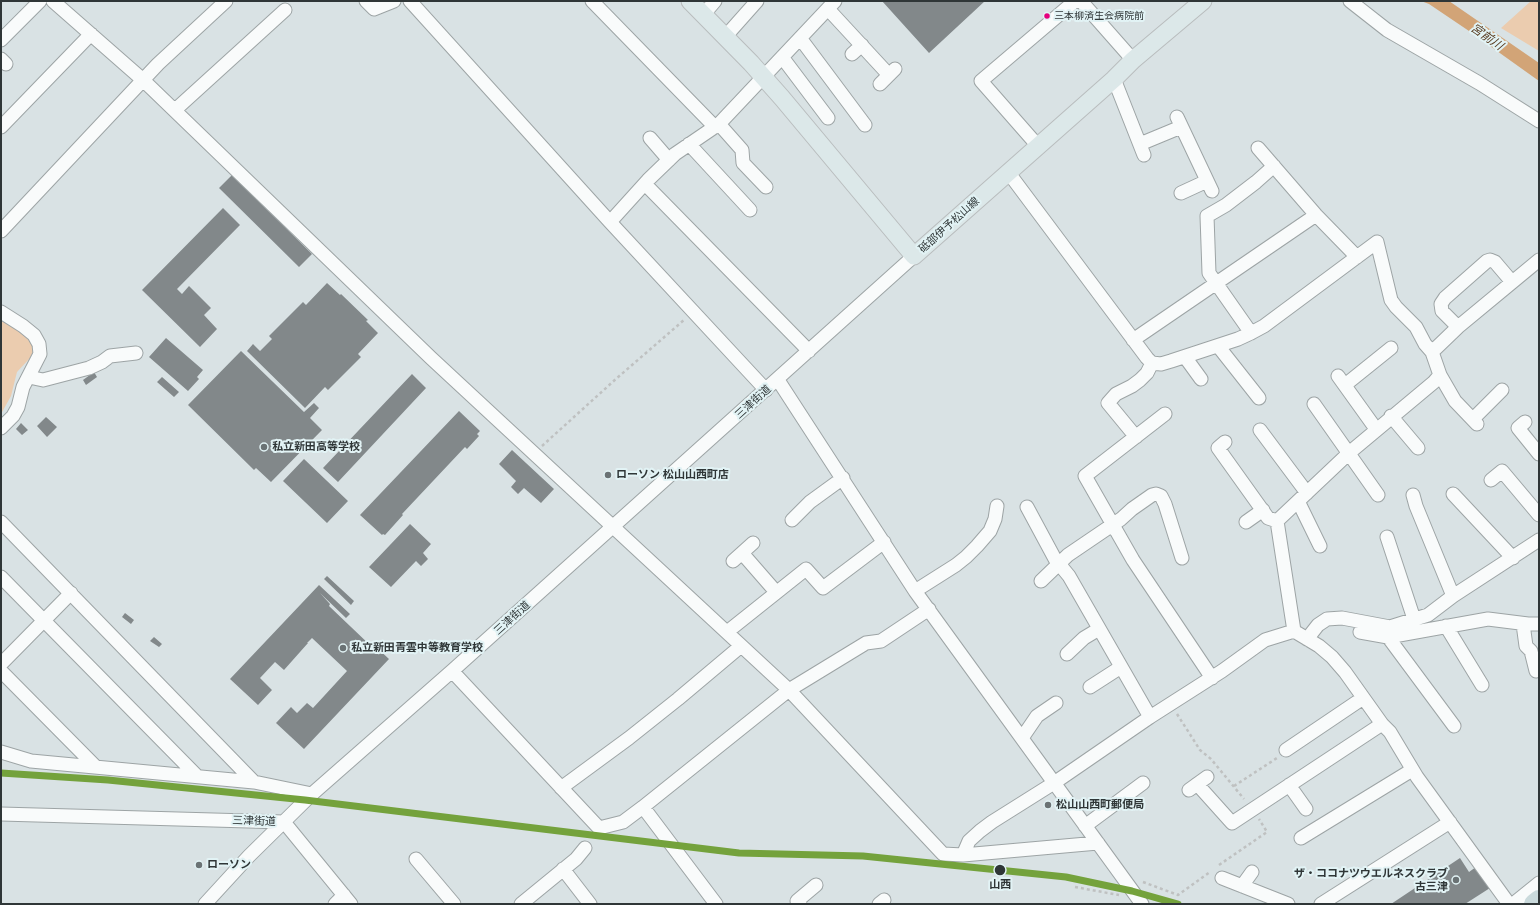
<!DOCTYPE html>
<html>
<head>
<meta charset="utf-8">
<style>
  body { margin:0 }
  #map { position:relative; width:1540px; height:905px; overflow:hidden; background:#d9e2e4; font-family:"Golos Text",sans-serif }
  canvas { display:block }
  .frame { position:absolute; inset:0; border:2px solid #2f3637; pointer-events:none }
</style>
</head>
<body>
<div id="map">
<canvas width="1540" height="905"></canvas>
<div class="frame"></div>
</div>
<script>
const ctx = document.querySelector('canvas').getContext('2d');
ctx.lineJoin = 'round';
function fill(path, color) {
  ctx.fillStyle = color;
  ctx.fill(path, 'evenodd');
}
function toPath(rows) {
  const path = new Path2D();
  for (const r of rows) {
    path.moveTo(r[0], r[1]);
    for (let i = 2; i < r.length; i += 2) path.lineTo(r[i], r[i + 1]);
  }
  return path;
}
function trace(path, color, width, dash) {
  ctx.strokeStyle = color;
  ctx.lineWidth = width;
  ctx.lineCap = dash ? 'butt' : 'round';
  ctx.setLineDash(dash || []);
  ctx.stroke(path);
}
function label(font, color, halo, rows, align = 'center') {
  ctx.font = font + ' "Golos Text","Noto Sans JP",sans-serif';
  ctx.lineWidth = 4;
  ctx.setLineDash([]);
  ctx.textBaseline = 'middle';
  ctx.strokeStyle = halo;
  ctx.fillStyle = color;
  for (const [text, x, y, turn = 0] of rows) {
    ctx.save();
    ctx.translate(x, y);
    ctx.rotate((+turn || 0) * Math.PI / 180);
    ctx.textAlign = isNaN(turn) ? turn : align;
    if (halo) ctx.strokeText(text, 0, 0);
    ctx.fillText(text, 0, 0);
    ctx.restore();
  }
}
fill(toPath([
  [1531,1,1539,1,1539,51,1501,28],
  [8,320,22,328,35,348,30,358,17,372,11,396,1,414,1,322]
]), '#ebccaf');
fill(toPath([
  [1421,1,1449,1,1539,63,1539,81,1469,31,1429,4]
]), '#d2a477');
fill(toPath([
  [882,1,985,1,929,53],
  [232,175,312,254,299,267,219,188],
  [223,208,240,225,177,289,182,294,189,286,211,308,204,315,217,329,200,347,142,290],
  [327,283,340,295,341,294,368,320,366,321,378,333,358,354,361,357,328,390,325,387,305,408,247,351,253,344,260,351,272,339,269,336,303,302,306,305],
  [166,338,203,370,197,377,199,379,188,391,149,357],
  [241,351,304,412,314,403,319,408,310,418,322,430,271,482,256,468,254,470,188,405],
  [94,372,97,377,86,385,83,380],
  [412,374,426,388,338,482,323,468],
  [162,377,179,392,174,397,157,382],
  [459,411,480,431,477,434,479,436,467,449,465,447,402,514,403,515,385,535,383,534,382,535,360,515],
  [46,417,57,427,47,437,37,426],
  [21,423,28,430,22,435,16,429],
  [512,450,554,489,541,503,524,488,518,494,511,487,516,481,499,464],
  [304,459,348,501,327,523,283,481],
  [410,524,431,544,423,553,428,559,421,566,416,561,391,587,369,567],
  [327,576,354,601,351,605,324,579],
  [319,585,350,614,346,618,320,593,330,604,329,606,372,647,374,645,389,659,304,749,276,723,291,707,297,713,307,703,313,708,347,671,312,638,307,643,308,643,284,670,275,662,260,678,272,690,258,705,230,679],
  [125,613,134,620,131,624,122,617],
  [154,637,162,644,159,647,150,641],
  [1460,858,1469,872,1476,867,1490,888,1465,904,1391,904]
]), '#82888a');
const minor = toPath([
  [53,1,143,80,431,358,789,690,943,854,963,855,1098,843],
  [366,1,374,9,394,1],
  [410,1,610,222,766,390],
  [592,1,715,127],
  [1081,1,1133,60],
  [1350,1,1387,30,1479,83,1539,121],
  [828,9,889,75],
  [704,14,715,1],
  [725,37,757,1],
  [800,38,865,125],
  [1,40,40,1],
  [852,54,862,45],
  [782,57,828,118],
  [1,59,6,64],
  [1114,79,1144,155],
  [880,84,895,69],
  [175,110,285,10],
  [1177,117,1212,191],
  [719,124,742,150,743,163,766,187],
  [1,127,91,34],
  [650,138,669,160],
  [689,144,750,210],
  [1140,144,1181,127],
  [1038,146,981,81,1075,1],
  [1258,148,1316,215,1357,257],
  [1008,172,1147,358,1152,363,1161,364,1171,361,1238,339,1251,333,1264,326,1377,242,1391,300,1396,307,1416,327,1425,344,1432,352],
  [645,184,809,351],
  [1181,193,1207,181],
  [610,222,648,180,675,154,719,124,835,1],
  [1,231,158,64,226,1],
  [1,312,23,326,34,335,39,344,40,354,23,387,18,407,13,416,1,428],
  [1458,327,1442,311,1441,304,1445,298,1487,261,1490,260,1495,262,1512,282],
  [1251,333,1209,273,1207,216,1226,205,1256,182,1274,166],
  [1133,340,1316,215],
  [1218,346,1259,398],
  [1185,357,1201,379],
  [1440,375,1455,401,1477,424],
  [1338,376,1376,429],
  [29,377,43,380,89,368,102,362,110,356,136,353],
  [778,380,915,591,1142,904],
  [1345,385,1391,348],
  [1314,404,1378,495],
  [1165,414,1085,476,1133,560,1212,678],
  [1391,416,1418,448],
  [1473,419,1502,390],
  [1525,422,1518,428,1539,454],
  [1260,430,1307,493],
  [1136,437,1108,403,1116,394,1132,386,1140,380,1147,373,1152,363],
  [1225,442,1218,448,1268,518,1277,521],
  [1491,480,1502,471,1539,515],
  [1453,494,1513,558],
  [1413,495,1416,506,1453,596],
  [1298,501,1320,546],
  [1027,507,1055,559,1069,576,1150,717],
  [792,520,810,502,843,478],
  [1,522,254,782],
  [1246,522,1263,510],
  [1387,537,1414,619],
  [742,553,776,592],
  [733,561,753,543],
  [1,577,197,776],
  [1041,581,1068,555,1121,519,1132,509,1152,495,1156,494,1161,496,1165,504,1182,558],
  [915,591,956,565,966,557,977,546,990,531,995,519,997,506],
  [1523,624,1526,646,1531,651,1536,671],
  [1446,626,1482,685],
  [1294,631,1277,521,1349,453,1434,382,1440,375,1432,352,1458,327,1539,260],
  [727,632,806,569,823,588,884,542],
  [1360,632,1388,637,1488,619,1528,624,1539,624],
  [1388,637,1454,726],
  [1307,639,1318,625,1327,619,1342,618,1390,627,1428,615,1453,596,1539,540],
  [1067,654,1084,638,1099,629],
  [1,664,71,593],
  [1,671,95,766],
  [452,671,599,828,623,822,643,807,716,904],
  [1090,687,1121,667],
  [1022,738,1037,716,1056,703],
  [1286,750,1363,698],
  [1,752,31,761,254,782,312,794],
  [1197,784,1232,823,1382,724],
  [1289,785,1306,809],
  [561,788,629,738,678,699,741,646],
  [1189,790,1207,777],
  [643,807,789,690,866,643,881,641,929,609],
  [1,814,284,822],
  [284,822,351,904],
  [1085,826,1143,783],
  [1301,838,1412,770],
  [963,855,969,841,980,831,992,822,1054,783,1150,717,1222,671,1265,640,1294,631,1319,646,1332,657,1345,672,1382,724,1390,732,1417,777,1509,904],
  [416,859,454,904],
  [563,869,590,904],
  [1222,878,1288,904],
  [1242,886,1252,872],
  [205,904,249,856,312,794,452,671,914,256],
  [335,904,344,895],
  [521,904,576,859,585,848],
  [800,904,797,901,816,885],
  [879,904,884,900],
  [1321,904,1450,822],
  [1513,904,1539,883]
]);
const major = toPath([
  [690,1,751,63,782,98,914,256,1114,79,1133,60,1203,1]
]);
const highway = toPath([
  [1534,904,1539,900]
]);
trace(minor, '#9da4a5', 15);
trace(major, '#b9bdbe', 19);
trace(highway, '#b9bdbe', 22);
trace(toPath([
  [542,446,617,378,684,320],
  [1177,714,1200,750,1211,759,1244,799],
  [1234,786,1277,758],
  [1219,865,1267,832,1259,819],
  [1143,882,1178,895,1210,872],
  [1075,887,1119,895]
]), '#bfc1c1', 2.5, [3, 3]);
trace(minor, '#f9fbfb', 13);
trace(major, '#dce8e9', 17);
trace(highway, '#cadadc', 20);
trace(toPath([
  [1,773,108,780,305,800,739,853,863,856,1066,877,1132,891,1178,904]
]), '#74a23c', 7);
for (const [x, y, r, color] of [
  [1047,16,3.5,"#e5007d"],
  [264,447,4,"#6a7274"],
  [608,475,4,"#6a7274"],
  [343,648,4,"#6a7274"],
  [1048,805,4,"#6a7274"],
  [199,865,4,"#6a7274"],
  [1000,870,6,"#2f3637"],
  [1456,880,4,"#6a7274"]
]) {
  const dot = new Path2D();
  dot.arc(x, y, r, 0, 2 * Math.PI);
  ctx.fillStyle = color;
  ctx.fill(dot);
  trace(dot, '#e2f3f5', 1.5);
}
label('10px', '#2f3637', '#e2f3f5', [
  ["三本柳済生会病院前",1054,16]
], 'left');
label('11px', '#2f3637', '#e2f3f5', [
  ["砥部伊予松山線",949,225,-42],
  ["三津街道",753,402,-42],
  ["三津街道",512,618,-42],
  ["三津街道",254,821,2]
]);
label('bold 11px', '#2f3637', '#e2f3f5', [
  ["私立新田高等学校",272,447],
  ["ローソン 松山山西町店",616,475],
  ["私立新田青雲中等教育学校",351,648],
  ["松山山西町郵便局",1056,805],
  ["ローソン",207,865],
  ["ザ・ココナツウエルネスクラブ",1448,874,"right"],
  ["古三津",1448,887,"right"]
], 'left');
label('bold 11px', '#2f3637', '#e2f3f5', [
  ["山西",1000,885]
]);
label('italic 12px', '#57391d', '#e2f3f5', [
  ["宮前川",1487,37,35]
]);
</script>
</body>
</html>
